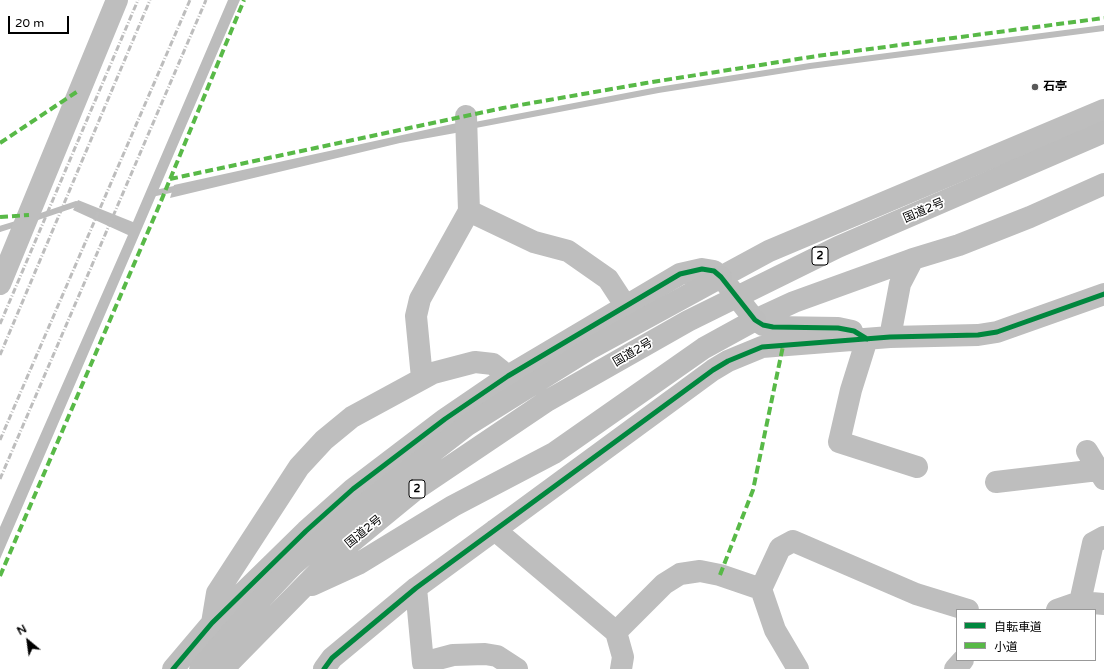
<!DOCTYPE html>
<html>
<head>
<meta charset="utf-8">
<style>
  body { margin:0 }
  #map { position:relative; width:1104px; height:669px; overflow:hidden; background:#fff; font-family:"Varela Round","Noto Sans JP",sans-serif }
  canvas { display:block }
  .legend { position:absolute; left:956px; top:609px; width:140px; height:52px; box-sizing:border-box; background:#fff; border:1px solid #999; margin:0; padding:5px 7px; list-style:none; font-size:12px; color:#000 }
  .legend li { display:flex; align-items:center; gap:8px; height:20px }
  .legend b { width:20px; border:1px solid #999 }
  .north { position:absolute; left:8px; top:621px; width:40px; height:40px; -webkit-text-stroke:3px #fff; paint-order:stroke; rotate:331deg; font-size:11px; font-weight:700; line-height:16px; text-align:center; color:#000 }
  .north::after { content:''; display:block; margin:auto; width:14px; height:18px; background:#000; clip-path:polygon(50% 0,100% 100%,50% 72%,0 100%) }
  .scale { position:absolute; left:8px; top:16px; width:61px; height:18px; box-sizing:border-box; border:2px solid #000; border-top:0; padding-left:5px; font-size:12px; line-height:14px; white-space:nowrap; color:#000; -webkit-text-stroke:3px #fff; paint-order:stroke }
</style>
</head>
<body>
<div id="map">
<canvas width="1104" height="669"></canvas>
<ul class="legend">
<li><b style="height:5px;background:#00873e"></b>自転車道</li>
<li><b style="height:5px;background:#58b947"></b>小道</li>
</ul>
<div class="north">N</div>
<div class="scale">20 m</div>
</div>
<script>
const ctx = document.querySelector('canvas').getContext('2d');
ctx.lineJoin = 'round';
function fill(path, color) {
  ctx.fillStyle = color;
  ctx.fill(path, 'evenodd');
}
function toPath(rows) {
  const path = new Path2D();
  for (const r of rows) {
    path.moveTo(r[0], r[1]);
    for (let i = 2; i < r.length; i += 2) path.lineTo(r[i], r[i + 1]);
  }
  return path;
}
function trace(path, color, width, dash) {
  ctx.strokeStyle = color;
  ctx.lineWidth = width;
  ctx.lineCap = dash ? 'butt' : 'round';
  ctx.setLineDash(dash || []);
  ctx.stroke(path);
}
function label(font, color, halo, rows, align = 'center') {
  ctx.font = font + ' "Varela Round","Noto Sans JP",sans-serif';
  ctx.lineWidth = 3.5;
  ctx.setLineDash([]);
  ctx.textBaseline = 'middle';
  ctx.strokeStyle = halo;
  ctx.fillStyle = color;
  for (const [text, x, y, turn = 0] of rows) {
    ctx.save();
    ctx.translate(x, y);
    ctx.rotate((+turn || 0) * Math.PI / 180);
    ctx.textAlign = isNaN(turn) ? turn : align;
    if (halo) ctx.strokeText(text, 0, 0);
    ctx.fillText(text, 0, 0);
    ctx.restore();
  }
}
fill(toPath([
  [228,0,240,0,0,559,0,527,128,235,73,210,78,200,133,222],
  [457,123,461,132,400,143,170,198,174,185]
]), '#bcbcbc');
trace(toPath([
  [470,126,658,90,810,66,1104,28],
  [151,194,179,188],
  [32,219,76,204,82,207],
  [0,229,19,223]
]), '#bcbcbc', 6);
trace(toPath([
  [466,116,469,211,534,242,568,251,608,279,625,305],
  [721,277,769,251,1104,110],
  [0,284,117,0],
  [755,320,794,302,913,259,959,245,1030,217,1104,184],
  [890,337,900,284,913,259],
  [867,339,851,390,839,442,917,467],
  [422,378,416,316,420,299,469,211],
  [1087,451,1104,479],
  [996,482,1098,470],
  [495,530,616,632,664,584,680,574,700,571,720,575,761,589,780,548,793,541,916,594,968,610],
  [416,588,423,663,453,655,485,654,497,656,517,669],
  [761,589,775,630,798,669],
  [1080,602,1093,543,1104,537],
  [1057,610,1080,602,1104,604],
  [212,623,217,593,299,467,324,440,352,417,433,373,475,362,493,364,508,376],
  [616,632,623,657,621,669],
  [173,669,212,623,306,531,353,489,445,419,508,376,680,274,702,269,714,271,721,277,755,320,763,325,773,327,838,328,852,331],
  [324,669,332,658,416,588,713,370,728,361,762,347,890,337,978,335,997,332,1104,294],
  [955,669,963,660]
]), '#bebebe', 22);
trace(toPath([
  [312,585,358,564,453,506,554,453,704,348,755,320],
  [200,669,259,601,293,565,343,521,466,426,591,348,721,277],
  [223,669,332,558,415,490,547,401,688,321,838,247,1104,132]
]), '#bdbdbd', 22);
trace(toPath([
  [0,324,138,0],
  [0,355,150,0],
  [0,440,190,0],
  [0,479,206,0]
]), '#bdbdbd', 3, [6, 2, 1, 2]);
trace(toPath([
  [0,143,78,91],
  [170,179,503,108,646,83,817,56,1104,18],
  [0,217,29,215],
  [720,575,753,490,783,346],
  [0,576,159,206,244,0]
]), '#58b947', 4, [8, 4]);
trace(toPath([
  [173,669,212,623,306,531,353,489,445,419,508,376,680,274,702,269,714,271,721,277,755,320,763,325,773,327,838,328,854,331,867,339],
  [324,669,332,658,416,588,713,370,728,361,762,347,890,337,978,335,997,332,1104,294]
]), '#00873e', 5);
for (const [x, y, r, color] of [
  [1035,87,4,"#595959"]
]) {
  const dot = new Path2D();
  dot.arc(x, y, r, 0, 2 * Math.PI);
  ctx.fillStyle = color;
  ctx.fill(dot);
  trace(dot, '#fff', 1.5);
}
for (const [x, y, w] of [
  [820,256,16],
  [417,489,16]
]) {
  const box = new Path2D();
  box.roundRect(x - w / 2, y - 9, w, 18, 3);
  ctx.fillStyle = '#fff';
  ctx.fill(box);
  trace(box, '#000', 1);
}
label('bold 11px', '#000', null, [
  ["2",820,256],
  ["2",417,489]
]);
label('bold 12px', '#000', '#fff', [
  ["石亭",1043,87]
], 'left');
label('12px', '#000', '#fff', [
  ["国道2号",924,211,-23],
  ["国道2号",633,353,-30],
  ["国道2号",364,532,-39]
]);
</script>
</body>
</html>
